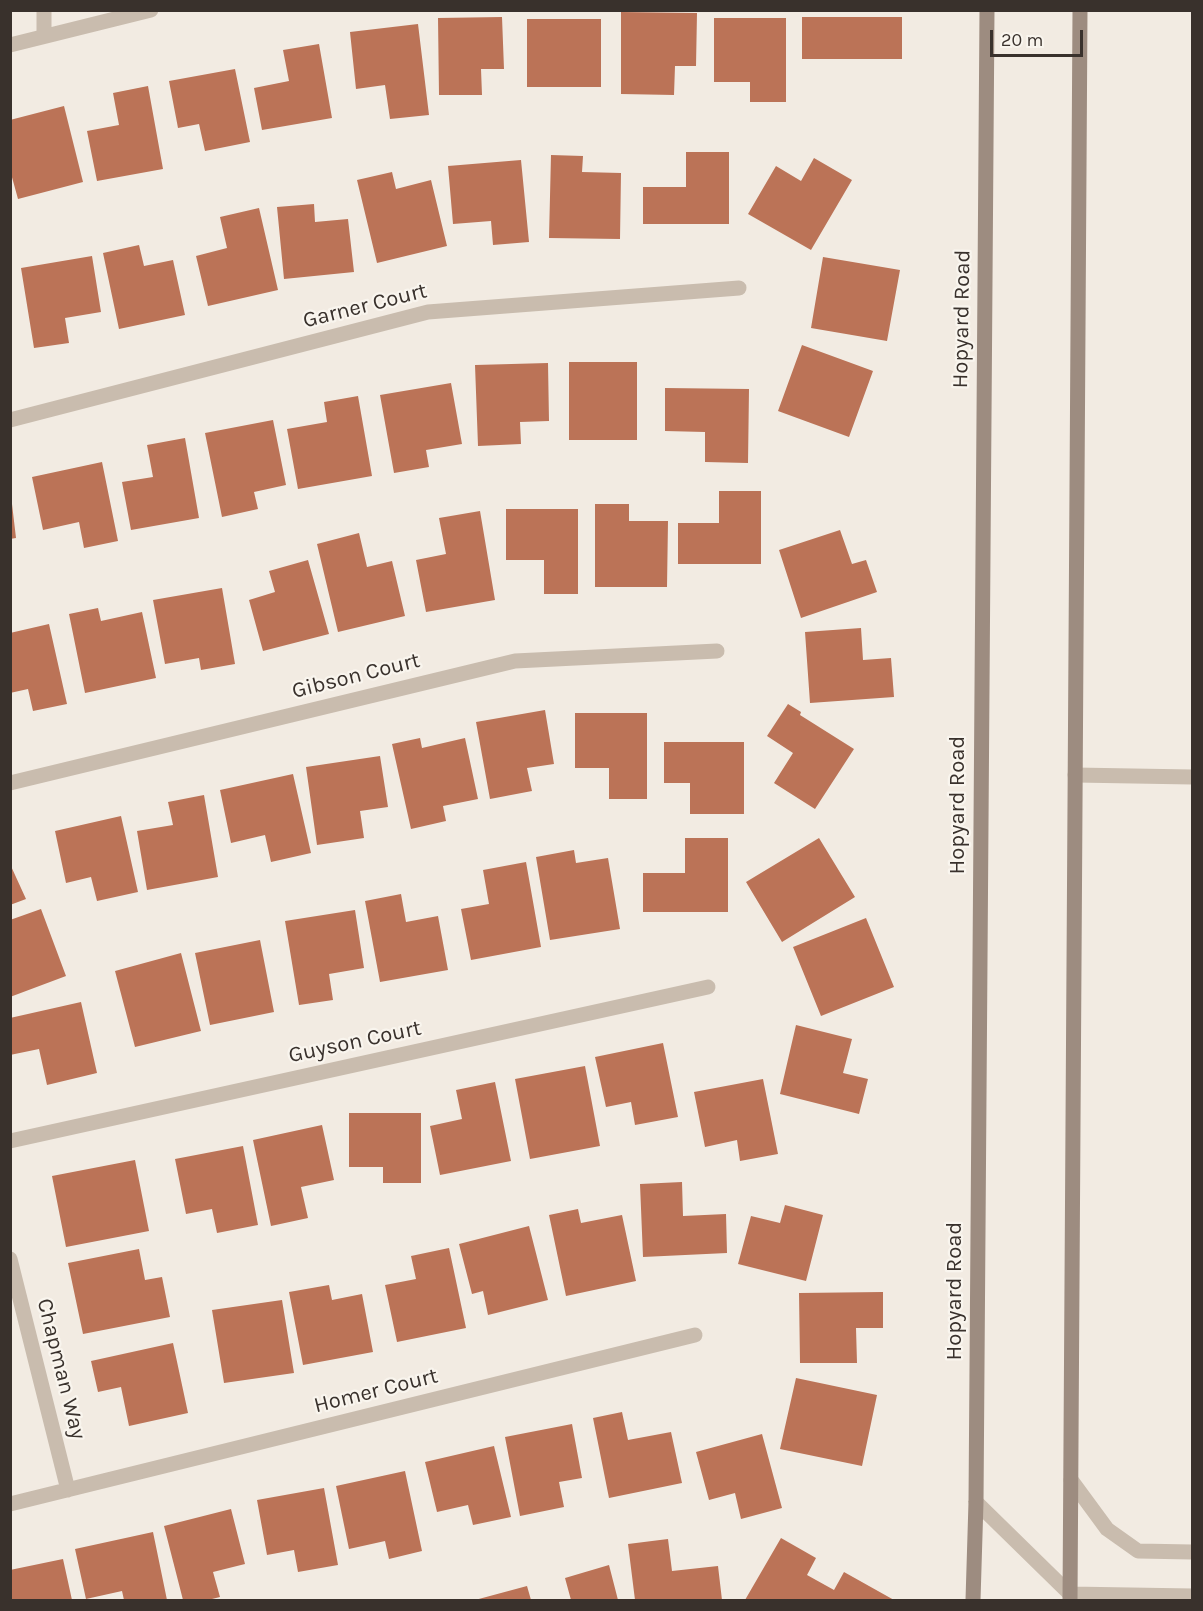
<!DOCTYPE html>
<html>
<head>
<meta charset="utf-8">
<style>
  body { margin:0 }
  #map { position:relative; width:1203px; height:1611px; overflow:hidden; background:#f2ebe2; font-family:Karla,sans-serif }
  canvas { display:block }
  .frame { position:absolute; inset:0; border:12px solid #39312c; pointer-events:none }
  .scale { position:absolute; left:990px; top:30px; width:93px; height:27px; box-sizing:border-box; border:3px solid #39312c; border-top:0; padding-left:8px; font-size:18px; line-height:21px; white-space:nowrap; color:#39312c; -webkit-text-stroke:4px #f9f5ee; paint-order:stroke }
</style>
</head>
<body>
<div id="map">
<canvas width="1203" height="1611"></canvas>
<div class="frame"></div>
<div class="scale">20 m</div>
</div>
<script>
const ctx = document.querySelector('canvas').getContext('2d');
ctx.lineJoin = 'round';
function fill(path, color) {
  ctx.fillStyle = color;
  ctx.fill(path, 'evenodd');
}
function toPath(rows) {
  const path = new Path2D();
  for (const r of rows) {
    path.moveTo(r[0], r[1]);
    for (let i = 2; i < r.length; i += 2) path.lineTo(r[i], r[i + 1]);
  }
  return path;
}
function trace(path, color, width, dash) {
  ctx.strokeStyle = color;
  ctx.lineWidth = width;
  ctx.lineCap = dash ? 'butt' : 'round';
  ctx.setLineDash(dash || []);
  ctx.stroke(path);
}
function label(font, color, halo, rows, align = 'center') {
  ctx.font = font + ' Karla,sans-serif';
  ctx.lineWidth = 4.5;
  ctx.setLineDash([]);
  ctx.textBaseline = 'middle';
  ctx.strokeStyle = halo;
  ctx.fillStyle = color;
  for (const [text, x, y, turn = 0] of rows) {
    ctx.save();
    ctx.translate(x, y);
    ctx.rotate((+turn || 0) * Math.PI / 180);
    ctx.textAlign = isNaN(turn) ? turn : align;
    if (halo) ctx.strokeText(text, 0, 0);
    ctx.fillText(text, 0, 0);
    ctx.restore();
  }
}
fill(toPath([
  [621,12,697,13,696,66,675,66,674,95,621,94],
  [502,17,504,69,481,69,482,95,439,95,438,18],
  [802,17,902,17,902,59,802,59],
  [714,18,786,18,786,102,750,102,750,82,714,82],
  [527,19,601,19,601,87,527,87],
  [418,24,429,115,390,119,385,85,356,89,350,32],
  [319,44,332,118,262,130,254,88,289,81,283,50],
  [235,69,250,142,205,151,199,124,178,128,169,81],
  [148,86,163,169,97,181,87,131,119,125,113,93],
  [64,106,83,182,18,199,10,170,10,120],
  [686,152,729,152,729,224,643,224,643,187,686,187],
  [551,155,583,156,582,172,621,173,620,239,549,238],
  [814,158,852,180,811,250,748,214,776,166,801,181],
  [521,160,529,242,493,245,491,221,453,224,448,166],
  [392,172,396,189,431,180,447,246,377,263,357,180],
  [314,204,315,222,348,219,354,272,284,279,277,207],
  [259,208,278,290,208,306,196,256,227,248,220,217],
  [139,245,144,266,173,260,185,315,119,329,103,253],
  [92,256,101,312,65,318,69,343,34,348,21,268],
  [823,257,900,270,887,341,811,328],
  [802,345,873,371,849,437,778,411],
  [569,362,637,362,637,440,569,440],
  [548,363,549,421,520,422,521,444,478,446,475,365],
  [451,383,462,444,426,450,429,467,394,473,380,395],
  [665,388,749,389,748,463,705,462,705,432,665,431],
  [358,396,372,476,298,489,287,429,327,422,324,402],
  [273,420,286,485,254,492,258,509,222,517,205,433],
  [185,438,199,518,131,530,122,482,153,477,147,445],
  [102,462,118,541,84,548,79,522,43,530,32,477],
  [719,491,761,491,761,564,678,564,678,523,719,523],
  [10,504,12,504,16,538,10,539],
  [595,504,629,504,629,521,668,521,667,587,595,587],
  [506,509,578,509,578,594,544,594,544,560,506,560],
  [480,511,495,600,426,612,416,560,446,554,439,518],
  [840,530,852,564,866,560,877,592,801,618,779,550],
  [359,533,367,567,392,561,405,616,338,632,317,544],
  [308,560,329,634,263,651,249,600,275,592,269,571],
  [222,588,235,664,201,670,199,658,165,664,153,600],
  [98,608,101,621,142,612,156,678,85,693,69,614],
  [49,624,67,704,33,711,28,689,10,693,10,633],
  [861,628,863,660,891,658,894,697,810,703,805,632],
  [788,704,801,712,800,715,854,749,815,809,774,783,793,753,767,736],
  [545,710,554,764,527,768,532,791,490,799,476,722],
  [575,713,647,713,647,799,609,799,609,768,575,768],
  [420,738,422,748,465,738,478,799,443,806,446,821,411,829,392,744],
  [664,742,744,742,744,814,690,814,690,783,664,783],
  [380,756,388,807,360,811,364,838,317,845,306,767],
  [293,774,311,853,271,862,265,835,231,843,220,790],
  [204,795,218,877,147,890,137,831,173,825,168,802],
  [121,816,138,892,97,901,91,877,66,883,55,831],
  [685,838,728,838,728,912,643,912,643,873,685,873],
  [819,838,855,897,782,942,746,882],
  [574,850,576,863,608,858,620,929,550,940,536,857],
  [526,862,541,947,471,960,461,909,489,904,483,870],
  [10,864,26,899,10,905],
  [401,894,406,922,438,916,448,970,380,982,365,901],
  [41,909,66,976,10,997,10,920],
  [355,910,364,968,329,974,333,1000,299,1005,285,921],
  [866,918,894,987,821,1016,793,947],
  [260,940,274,1012,210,1025,195,953],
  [181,953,201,1031,135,1047,115,971],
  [81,1002,97,1073,47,1085,39,1049,10,1055,10,1018],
  [796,1025,852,1039,843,1073,868,1079,859,1114,780,1094],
  [663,1043,678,1117,635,1125,631,1102,606,1107,595,1057],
  [585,1066,600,1146,530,1159,515,1079],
  [763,1079,778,1154,740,1161,737,1140,705,1147,694,1092],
  [495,1082,511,1161,440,1175,430,1126,462,1119,456,1090],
  [349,1113,421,1113,421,1183,383,1183,383,1167,349,1167],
  [322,1125,334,1180,301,1187,308,1218,271,1226,253,1140],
  [243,1146,258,1225,217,1233,212,1209,186,1214,175,1159],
  [135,1160,149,1231,66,1247,52,1176],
  [682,1182,683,1216,726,1214,727,1253,643,1257,640,1184],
  [785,1205,823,1215,806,1281,738,1264,751,1216,780,1223],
  [578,1209,581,1223,622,1215,636,1281,566,1296,549,1215],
  [529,1226,548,1300,488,1315,483,1291,472,1294,459,1244],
  [449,1248,466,1328,397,1342,385,1285,416,1279,411,1256],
  [139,1249,145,1280,162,1277,170,1317,83,1334,68,1263],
  [329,1285,332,1300,362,1294,373,1352,303,1365,289,1292],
  [883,1292,883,1328,856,1328,857,1363,800,1363,799,1293],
  [282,1300,294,1373,224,1383,212,1310],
  [173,1343,188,1413,129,1426,121,1387,98,1392,91,1361],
  [796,1378,877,1395,862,1466,780,1449],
  [622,1412,628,1440,671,1432,682,1483,609,1498,593,1418],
  [572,1424,582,1478,559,1482,564,1507,520,1516,505,1437],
  [762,1434,782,1508,741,1519,735,1493,709,1500,696,1452],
  [494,1446,511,1517,473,1525,468,1505,437,1512,425,1462],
  [405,1471,422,1551,389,1559,385,1541,349,1549,336,1486],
  [324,1488,338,1565,298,1572,294,1550,267,1555,257,1500],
  [231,1509,245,1564,213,1572,220,1597,208,1600,183,1600,164,1526],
  [153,1532,167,1600,124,1600,122,1591,86,1599,75,1549],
  [781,1538,816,1558,807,1575,834,1590,844,1572,894,1600,745,1600],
  [668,1539,672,1571,718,1566,722,1600,635,1600,628,1544],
  [63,1559,72,1600,10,1600,10,1570],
  [609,1565,618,1600,571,1600,565,1578],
  [527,1586,531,1600,475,1600]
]), '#bb7357');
trace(toPath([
  [1075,775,1192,777]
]), '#c9bcae', 15);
trace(toPath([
  [44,36,44,10],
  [10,45,151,10],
  [10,420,428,312,739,288],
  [10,783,515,661,717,651],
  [10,1141,708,987],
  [10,1259,68,1490],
  [1071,1480,1107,1529,1138,1551,1192,1552],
  [976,1502,1070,1594,1192,1596],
  [10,1504,695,1335]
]), '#c9bcae', 15);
trace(toPath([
  [973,1600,976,1502,987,10],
  [1070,1600,1080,10]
]), '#9d8c80', 15);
label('22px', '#39312c', '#f9f5ee', [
  ["Garner Court",365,306,-14],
  ["Hopyard Road",962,319,-89],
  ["Gibson Court",356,676,-14],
  ["Hopyard Road",958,805,-90],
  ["Guyson Court",355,1042,-12],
  ["Hopyard Road",955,1291,-90],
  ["Chapman Way",61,1369,76],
  ["Homer Court",376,1391,-14]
]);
</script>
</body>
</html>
